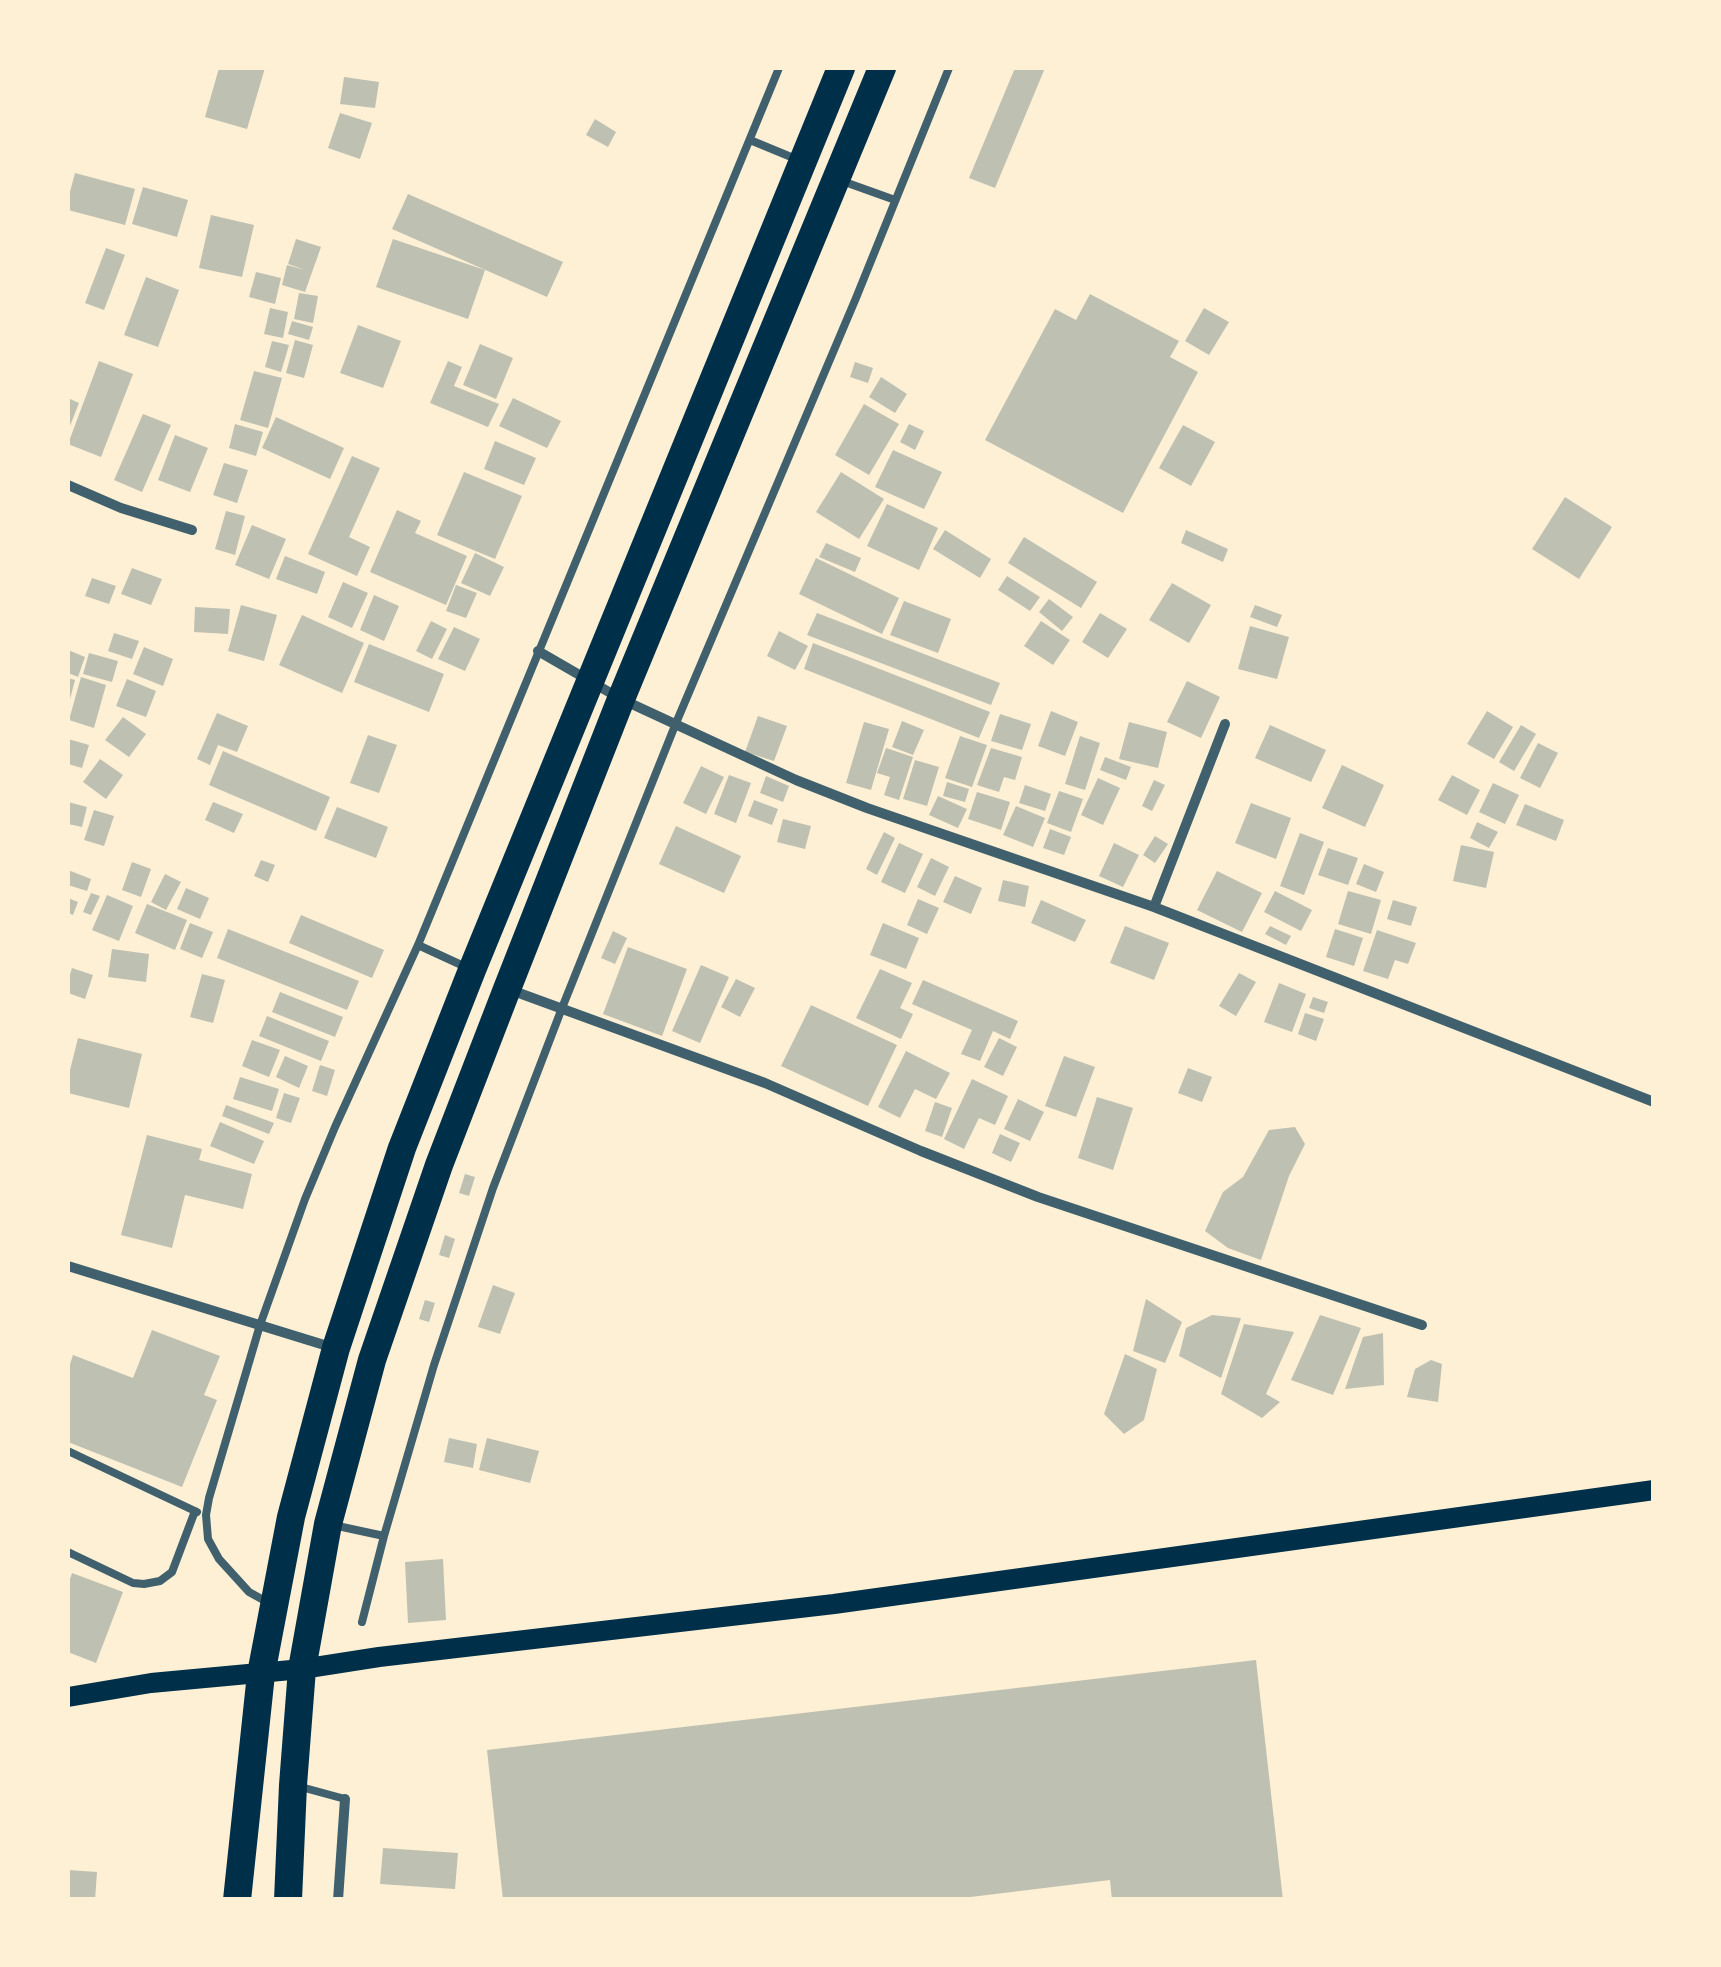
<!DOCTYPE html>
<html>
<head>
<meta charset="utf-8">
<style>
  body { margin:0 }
  #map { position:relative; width:1721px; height:1967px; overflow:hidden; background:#fdf0d5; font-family:"Titillium Web",sans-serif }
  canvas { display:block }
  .frame { position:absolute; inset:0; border:70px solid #fdf0d5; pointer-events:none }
</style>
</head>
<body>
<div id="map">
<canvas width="1721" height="1967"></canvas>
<div class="frame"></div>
</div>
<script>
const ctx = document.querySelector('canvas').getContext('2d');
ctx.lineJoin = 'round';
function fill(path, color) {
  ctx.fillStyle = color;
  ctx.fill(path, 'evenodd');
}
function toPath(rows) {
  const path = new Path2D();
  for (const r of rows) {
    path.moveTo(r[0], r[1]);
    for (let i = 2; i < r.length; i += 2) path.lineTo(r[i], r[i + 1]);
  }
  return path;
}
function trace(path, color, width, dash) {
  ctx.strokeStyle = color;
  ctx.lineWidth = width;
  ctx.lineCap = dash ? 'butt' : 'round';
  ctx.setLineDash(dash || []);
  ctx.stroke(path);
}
fill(toPath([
  [219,68,265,68,247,129,205,117],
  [1015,68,1045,68,995,188,969,178],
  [344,77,379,82,375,108,340,104],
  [340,113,372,123,360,159,328,148],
  [595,119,616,132,608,147,586,135],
  [75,173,135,189,125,225,68,210,68,199],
  [143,187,188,200,177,237,132,224],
  [408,194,563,262,547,297,392,229],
  [211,215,254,225,242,277,199,268],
  [296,239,321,247,305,292,282,285,287,265,305,270,288,264],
  [393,239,485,270,468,319,376,287],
  [106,248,125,255,104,310,85,303],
  [256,272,281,278,275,304,249,297],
  [146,277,179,290,158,347,124,335],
  [299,293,318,296,313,323,294,319],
  [1090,294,1179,341,1170,357,1198,372,1123,513,985,440,1055,309,1076,320],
  [270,308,288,312,283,338,264,334],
  [1204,308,1229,322,1209,355,1185,341],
  [292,321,313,327,309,340,288,334],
  [358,325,401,341,383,388,340,373],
  [295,340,313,345,304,378,286,373],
  [272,341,289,345,281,372,265,367],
  [480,344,513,358,496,399,463,385],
  [99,361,133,374,101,457,68,444],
  [448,361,462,367,454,386,499,404,488,427,430,403],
  [855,362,873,368,868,383,850,377],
  [254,371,282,378,268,428,240,420],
  [881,377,907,394,895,413,869,397],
  [68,398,79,403,68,431],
  [513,398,561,421,547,448,499,426],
  [864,404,899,424,869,475,835,455],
  [143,414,171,425,142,492,114,480],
  [276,417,344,448,330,479,262,448],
  [235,424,263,432,256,456,229,448],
  [909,424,924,431,915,450,900,442],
  [1183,425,1215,442,1191,486,1159,468],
  [175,435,208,448,190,492,158,480],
  [495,441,536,458,524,485,484,469],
  [893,450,942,472,924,509,875,487],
  [352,456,380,468,349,537,370,547,357,576,308,554],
  [224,463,248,470,237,503,213,495],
  [464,472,522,496,495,559,437,535],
  [841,472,884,499,859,539,816,512],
  [1565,497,1612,527,1579,579,1532,549],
  [887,504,938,528,919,570,867,546],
  [397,510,421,521,415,533,467,556,446,605,370,572],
  [226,511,245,516,235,555,215,549],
  [252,525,286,539,269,579,235,565],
  [945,530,991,559,980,578,933,549],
  [1186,530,1228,549,1223,562,1181,543],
  [1024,537,1097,582,1081,608,1008,563],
  [826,543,861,558,855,572,819,557],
  [475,553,504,567,490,596,461,583],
  [285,556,325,572,317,594,276,579],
  [816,558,899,598,882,634,799,594],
  [132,568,162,579,151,605,121,594],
  [1007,576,1040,597,1030,611,998,590],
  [92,578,116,586,109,604,85,596],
  [343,582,368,593,352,628,328,617],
  [1172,583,1211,605,1189,643,1149,620],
  [456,585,477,593,466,618,446,611],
  [374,595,399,606,384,641,360,630],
  [1049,599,1073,617,1062,631,1039,612],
  [904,601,951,619,938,653,890,635],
  [241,605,277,615,264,661,228,651],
  [1255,605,1282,615,1277,627,1250,617],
  [195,607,230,609,228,634,194,632],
  [817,613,1000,683,991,705,807,635],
  [1100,613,1127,629,1108,658,1082,642],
  [302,615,364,643,342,693,279,665],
  [431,621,447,629,432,659,416,651],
  [1041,621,1070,640,1053,665,1024,646],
  [1250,626,1289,637,1277,679,1238,669],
  [454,627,480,639,465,671,438,659],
  [779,631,808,646,795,670,767,656],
  [114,633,139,641,132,659,108,651],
  [813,643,990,712,979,738,804,669],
  [369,644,444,674,429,712,354,682],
  [144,647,173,659,163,686,133,674],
  [68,650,85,657,78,677,68,673],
  [89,653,118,661,112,682,83,674],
  [81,677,106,685,94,728,69,720],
  [68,678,75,680,69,703,68,703],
  [127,679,156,691,146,717,116,706],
  [1187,681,1220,697,1201,738,1167,722],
  [1051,711,1078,722,1065,756,1038,746],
  [1487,711,1513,727,1494,759,1467,744],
  [217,713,248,726,237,752,218,745,210,765,197,759],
  [1000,714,1031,724,1022,750,991,741],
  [758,716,787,726,774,761,745,752],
  [123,717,146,734,129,757,105,740],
  [902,721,924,730,913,755,892,747],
  [864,722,889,729,871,790,846,783],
  [1129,722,1167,732,1158,768,1119,759],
  [1270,725,1326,750,1311,782,1255,758],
  [1521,725,1536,734,1514,771,1499,762],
  [368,735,397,745,379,793,350,783],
  [960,736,987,745,972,787,945,778],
  [1080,736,1100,743,1085,790,1065,784],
  [68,739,89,745,82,768,68,764],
  [1538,743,1558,753,1540,788,1520,778],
  [886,748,913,757,899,800,884,795,890,777,877,773],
  [991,748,1022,757,1015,780,1004,777,999,792,977,785],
  [223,751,330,797,316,831,209,785],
  [1105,757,1131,767,1126,780,1100,770],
  [100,759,123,775,106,799,83,782],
  [915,760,939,767,927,806,903,799],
  [1342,765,1384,785,1365,827,1322,808],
  [701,766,724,777,706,814,683,803],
  [729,775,751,783,736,823,714,814],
  [1452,775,1480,790,1467,815,1438,800],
  [766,776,789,786,783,802,760,793],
  [1098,778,1120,788,1103,825,1081,815],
  [1154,780,1165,785,1152,811,1142,806],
  [947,782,969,789,965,802,943,796],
  [1493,783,1519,795,1505,824,1479,812],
  [1025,785,1051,794,1045,811,1019,803],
  [1059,791,1083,799,1071,832,1047,823],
  [977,792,1010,802,1001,830,968,819],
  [938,796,967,809,958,828,929,815],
  [754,800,778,809,772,825,748,816],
  [68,802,87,807,82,827,68,824],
  [213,802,243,814,234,833,205,820],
  [1251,803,1291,818,1276,859,1235,843],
  [1525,804,1564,820,1556,841,1516,825],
  [1016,806,1045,818,1033,847,1003,835],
  [337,807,388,827,376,858,324,838],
  [94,810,114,816,104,846,84,840],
  [783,819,811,826,805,849,777,842],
  [1477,822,1498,832,1489,848,1470,838],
  [676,826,741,856,724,893,659,864],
  [1050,829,1071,837,1064,855,1043,848],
  [884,832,895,838,877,875,866,869],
  [1300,833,1324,842,1304,895,1280,886],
  [1155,836,1168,844,1155,863,1143,855],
  [899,843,923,854,905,893,881,882],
  [1114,843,1139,855,1123,887,1099,876],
  [1461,845,1494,852,1486,888,1453,881],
  [1328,848,1358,858,1348,885,1318,875],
  [931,858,949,867,935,896,917,887],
  [261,860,275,865,268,882,254,876],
  [132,862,151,869,141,897,122,890],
  [1364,864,1384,872,1376,892,1356,884],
  [68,870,91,879,87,891,68,885],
  [1217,871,1262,893,1242,932,1197,910],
  [165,874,181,882,166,910,151,902],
  [955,876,982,888,971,914,943,902],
  [1003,880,1029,886,1025,907,998,901],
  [186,888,209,898,200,919,177,909],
  [1275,891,1312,910,1301,931,1264,912],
  [1348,891,1381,900,1371,934,1338,924],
  [91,893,100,896,91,915,83,912],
  [107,895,133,906,119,941,92,930],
  [68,898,78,902,73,915,68,913],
  [918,899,939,908,927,934,907,925],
  [1041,900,1086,920,1075,942,1031,923],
  [1393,900,1417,907,1411,926,1387,919],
  [147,904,187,920,175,950,135,933],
  [301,915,384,950,372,978,289,943],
  [190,923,213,932,202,958,180,949],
  [883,923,919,938,906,969,870,955],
  [1125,926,1169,943,1154,980,1110,963],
  [1270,926,1291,936,1286,945,1265,934],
  [228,929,359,981,347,1010,217,958],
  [1335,929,1363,938,1354,966,1326,957],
  [1377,930,1416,943,1408,964,1395,960,1388,979,1363,971],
  [613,931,627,938,615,964,601,958],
  [628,947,687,969,662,1036,603,1014],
  [112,949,149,954,146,982,108,977],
  [701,965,729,977,700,1043,672,1031],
  [72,968,93,975,85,999,68,993,68,981],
  [880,969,912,983,900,1008,913,1014,901,1039,856,1018],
  [1239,973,1256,982,1236,1016,1219,1006],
  [202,974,225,980,213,1023,190,1017],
  [736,979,755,988,740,1017,721,1007],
  [923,980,1018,1021,1010,1039,993,1031,980,1061,961,1054,972,1030,912,1004],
  [1279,983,1306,994,1292,1032,1264,1022],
  [280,992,343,1017,335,1037,272,1012],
  [1313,997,1328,1002,1324,1013,1309,1008],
  [811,1005,897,1045,868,1106,781,1066],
  [1305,1013,1324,1019,1316,1041,1298,1034],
  [267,1016,329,1041,321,1061,259,1036],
  [78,1038,142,1054,129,1108,68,1093,68,1078],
  [999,1038,1017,1047,1003,1076,984,1067],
  [252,1040,280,1050,269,1077,242,1066],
  [906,1051,950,1073,936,1099,915,1089,900,1118,878,1107],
  [285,1056,308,1066,299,1088,276,1077],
  [1064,1056,1095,1067,1076,1117,1045,1106],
  [320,1065,335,1070,327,1096,312,1091],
  [1188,1068,1212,1077,1202,1102,1178,1093],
  [240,1077,279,1089,272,1111,233,1099],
  [972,1079,1008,1096,995,1125,979,1118,964,1149,944,1139],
  [284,1093,300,1098,291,1123,276,1118],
  [1097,1097,1133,1108,1113,1170,1078,1158],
  [1018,1099,1044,1112,1030,1141,1004,1129],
  [935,1102,952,1108,942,1137,925,1131],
  [226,1105,274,1123,269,1134,222,1116],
  [220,1122,264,1141,254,1164,210,1146],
  [1295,1127,1305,1144,1289,1176,1261,1260,1228,1248,1205,1231,1223,1192,1243,1177,1269,1130],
  [1000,1134,1020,1143,1011,1162,992,1153],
  [147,1135,202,1149,199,1160,252,1174,243,1209,185,1195,172,1248,121,1235],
  [465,1174,475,1177,469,1196,459,1193],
  [445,1235,455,1239,449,1258,439,1255],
  [493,1285,515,1293,500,1334,478,1327],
  [1146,1299,1182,1322,1165,1363,1133,1351],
  [425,1300,435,1303,429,1322,419,1319],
  [1212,1315,1241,1318,1221,1378,1179,1356,1186,1328],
  [1320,1315,1361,1328,1333,1395,1291,1380],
  [1244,1324,1294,1332,1266,1394,1280,1402,1262,1418,1221,1394],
  [152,1330,220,1356,204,1395,217,1400,182,1487,68,1442,68,1427,70,1420,68,1419,68,1370,73,1355,133,1378],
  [1383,1333,1384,1385,1345,1389,1363,1337],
  [1125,1354,1157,1369,1144,1420,1124,1434,1104,1414],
  [1431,1360,1442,1364,1438,1402,1407,1397,1415,1369],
  [449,1438,477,1444,473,1468,444,1462],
  [487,1438,539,1451,530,1483,479,1470],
  [443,1559,446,1620,408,1623,405,1562],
  [72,1573,123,1592,96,1663,68,1652,68,1636,70,1628,68,1627,68,1585],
  [1256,1660,1283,1900,1112,1900,1110,1880,946,1900,503,1900,487,1750],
  [383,1848,458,1853,455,1889,380,1884],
  [68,1870,97,1872,95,1900,68,1900]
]), '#bec0b2');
trace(toPath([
  [750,140,796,159],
  [842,181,895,200],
  [418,945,468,968],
  [68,1451,197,1512],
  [333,1525,384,1536],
  [68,1552,133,1583,144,1584,160,1581,172,1572,195,1511],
  [267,1602,249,1592,219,1559,208,1539,206,1515,209,1498,260,1325,305,1199,335,1127,418,945,779,68],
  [362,1622,384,1536,434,1365,493,1188,562,1008,676,723,856,298,949,68],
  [301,1787,345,1799]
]), '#3f606c', 8);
trace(toPath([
  [68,485,121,508,192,530],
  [538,651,621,699,796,780,867,808,1154,907,1654,1102],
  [1154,907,1225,724],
  [508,989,765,1083,921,1151,1038,1197,1422,1325],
  [68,1266,334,1348],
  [338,1900,345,1799]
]), '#3f606c', 10);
trace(toPath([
  [68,1697,151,1683,302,1669,379,1657,834,1604,1654,1490]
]), '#003049', 20);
trace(toPath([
  [237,1900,261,1674,291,1517,336,1348,402,1148,472,970,841,68],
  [288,1900,293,1785,302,1669,328,1524,372,1360,439,1165,507,989,621,699,882,68]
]), '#003049', 28);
</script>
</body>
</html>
